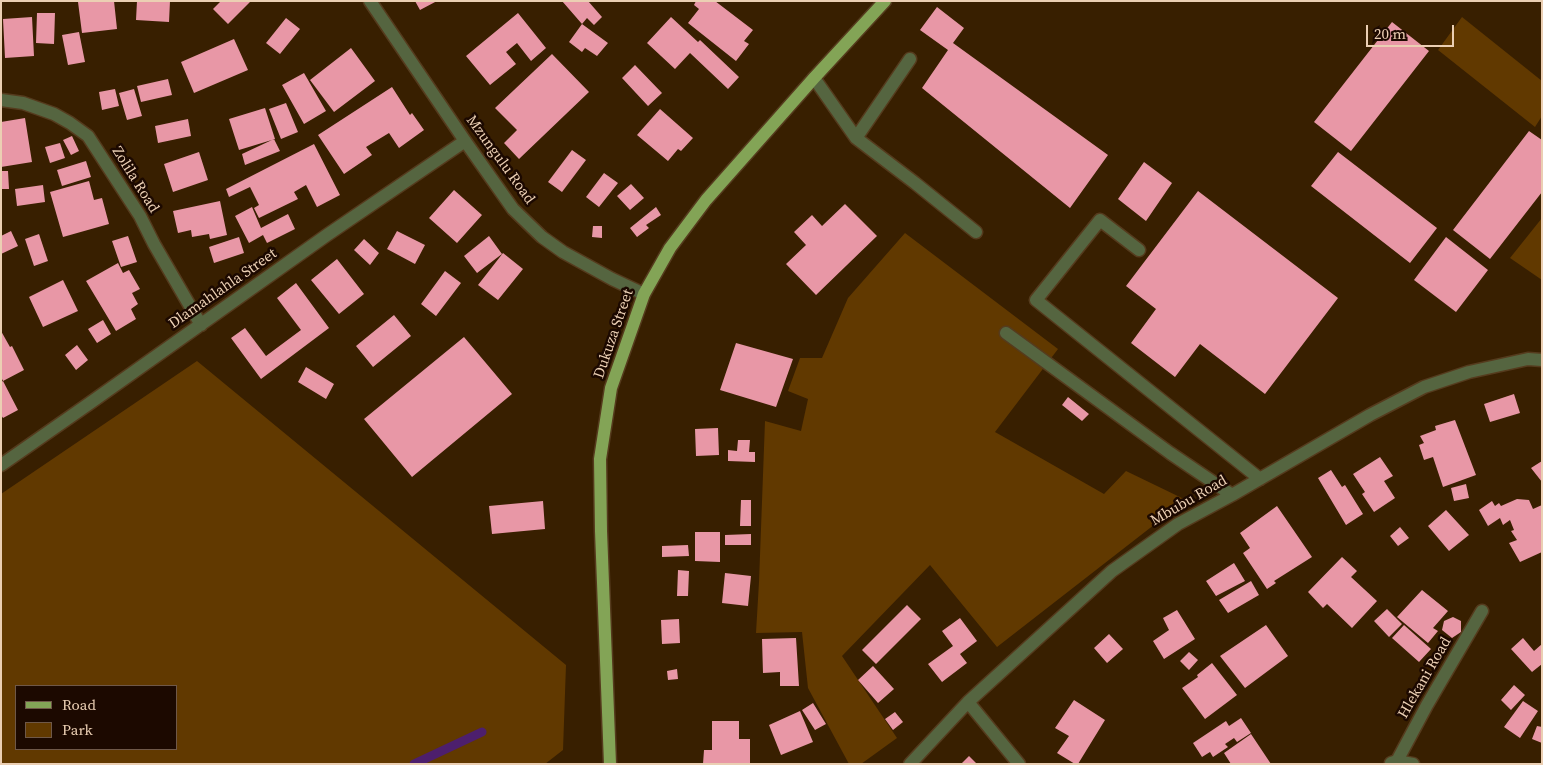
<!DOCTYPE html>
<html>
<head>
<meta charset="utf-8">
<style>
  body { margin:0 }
  #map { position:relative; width:1543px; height:765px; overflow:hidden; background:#381f00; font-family:"Source Serif 4",serif }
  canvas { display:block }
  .frame { position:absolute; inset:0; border:2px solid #ebcfb3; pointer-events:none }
  .legend { position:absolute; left:15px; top:685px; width:162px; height:65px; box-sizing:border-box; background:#1c0900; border:1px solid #6f5848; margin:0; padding:6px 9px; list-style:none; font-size:15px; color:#ebcfb3 }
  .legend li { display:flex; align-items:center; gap:10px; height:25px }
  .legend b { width:25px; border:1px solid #6f5848 }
  .scale { position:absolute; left:1366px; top:25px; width:88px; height:22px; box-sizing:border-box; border:2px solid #ebcfb3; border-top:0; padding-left:6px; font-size:15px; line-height:18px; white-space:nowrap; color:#ebcfb3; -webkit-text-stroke:4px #1c0900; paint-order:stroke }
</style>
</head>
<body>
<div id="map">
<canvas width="1543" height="765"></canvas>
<div class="frame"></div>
<ul class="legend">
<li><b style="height:6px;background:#83a456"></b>Road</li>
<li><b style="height:14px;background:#613900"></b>Park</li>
</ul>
<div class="scale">20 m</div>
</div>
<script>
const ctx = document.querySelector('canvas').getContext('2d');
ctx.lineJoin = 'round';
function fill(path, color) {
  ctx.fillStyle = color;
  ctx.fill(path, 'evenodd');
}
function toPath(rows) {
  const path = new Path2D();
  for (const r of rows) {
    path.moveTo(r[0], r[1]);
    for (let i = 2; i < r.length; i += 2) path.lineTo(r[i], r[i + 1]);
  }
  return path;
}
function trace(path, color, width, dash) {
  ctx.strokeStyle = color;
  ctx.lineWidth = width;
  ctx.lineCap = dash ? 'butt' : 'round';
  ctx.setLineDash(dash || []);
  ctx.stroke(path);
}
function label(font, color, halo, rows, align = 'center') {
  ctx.font = font + ' "Source Serif 4",serif';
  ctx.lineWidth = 5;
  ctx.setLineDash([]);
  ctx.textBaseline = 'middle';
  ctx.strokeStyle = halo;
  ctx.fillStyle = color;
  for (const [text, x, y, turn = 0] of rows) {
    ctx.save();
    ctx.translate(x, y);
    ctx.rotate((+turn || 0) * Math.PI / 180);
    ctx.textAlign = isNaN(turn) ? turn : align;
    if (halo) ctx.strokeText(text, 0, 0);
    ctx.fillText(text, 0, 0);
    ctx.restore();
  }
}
fill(toPath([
  [1462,17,1542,81,1542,116,1535,127,1438,50],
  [1542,218,1542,280,1510,258],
  [905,233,1058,349,995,432,1104,494,1126,471,1186,500,997,647,930,565,842,656,897,738,861,764,849,764,808,688,802,632,756,633,759,582,765,421,801,431,808,399,788,391,800,358,822,358,848,298],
  [197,361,566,665,563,750,545,764,1,764,1,494],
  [16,686,176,686,176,749,16,749]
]), '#613900');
trace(toPath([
  [414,764,482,732]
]), '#4d1f6d', 9);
fill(toPath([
  [114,1,117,29,82,33,78,2],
  [137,1,170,1,169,22,136,20],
  [221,1,251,1,228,24,213,9],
  [415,1,437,1,420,10],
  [562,1,588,1,602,17,594,25,587,18,582,24],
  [696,1,715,1,753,30,744,41,749,44,736,61,688,23,699,9,694,5],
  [937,7,964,28,953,43,1108,155,1070,208,922,88,948,50,920,30],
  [37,13,55,13,54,44,36,43],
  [518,13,546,48,531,61,517,43,506,52,516,64,490,85,466,56],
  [32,17,34,56,5,58,3,19],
  [671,17,698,42,700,40,739,77,728,89,690,53,675,69,647,43],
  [286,18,300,29,280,54,266,43],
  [1392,22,1429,51,1351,151,1314,122],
  [582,24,608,43,597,56,585,48,582,52,569,42],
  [79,32,85,62,68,65,62,35],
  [234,39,248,70,194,93,181,62],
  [351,48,375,81,334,112,310,80],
  [552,54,589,92,519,159,504,143,517,130,495,108],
  [635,65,662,93,648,106,622,78],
  [304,73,326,111,304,124,282,85],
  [168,79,172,95,141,102,137,86],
  [392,87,410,115,412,113,424,130,399,148,389,133,366,147,372,155,344,174,318,135],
  [115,89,119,106,102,110,99,92],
  [134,89,142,116,127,120,119,93],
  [286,103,298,132,281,139,269,109],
  [265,108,275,139,239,150,229,119],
  [660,109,693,138,681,151,678,149,668,161,637,135],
  [25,118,32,162,1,167,1,122],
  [188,119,191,136,158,143,155,126],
  [1529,131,1542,140,1542,192,1490,259,1453,230],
  [72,136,79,151,71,155,63,140],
  [274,139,280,151,245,165,242,154],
  [60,143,65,158,50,163,45,147],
  [314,144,340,195,317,207,306,185,294,192,298,199,259,218,254,208,259,205,250,187,229,197,226,189],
  [572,150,586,160,562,192,548,182],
  [199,152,208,180,173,192,164,164],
  [1338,152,1437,228,1410,263,1311,186],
  [86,161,91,177,62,186,57,170],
  [1144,162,1172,183,1146,221,1118,199],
  [1,171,8,171,9,189,1,189],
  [604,173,618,183,599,207,586,197],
  [89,181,94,200,102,198,109,224,63,237,50,192],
  [631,184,644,198,630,210,617,196],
  [43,185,45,202,17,206,15,189],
  [454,190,482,215,457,243,429,218],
  [1198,191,1338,298,1265,394,1200,344,1175,377,1131,343,1156,309,1126,286],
  [220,201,227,235,210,239,209,234,192,237,191,230,178,233,173,211],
  [845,204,877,236,816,295,786,264,806,245,794,232,812,215,822,226],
  [252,207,261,228,288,214,295,229,267,243,263,235,249,243,235,216],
  [656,207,661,215,646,225,649,228,637,237,630,228],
  [593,226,602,226,602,238,592,237],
  [11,231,18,246,1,254,1,236],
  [397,231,425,245,415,264,387,249],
  [39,234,48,261,34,266,25,239],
  [128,236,137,262,121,267,112,241],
  [489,236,502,254,477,273,464,256],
  [239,237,244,253,214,263,209,247],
  [1446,237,1488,270,1456,312,1414,280],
  [364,239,379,253,370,265,354,250],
  [503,253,523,269,498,300,478,285],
  [337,259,364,294,339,314,311,280],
  [118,263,123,273,129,270,140,289,132,293,138,304,131,309,136,319,116,331,86,281],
  [445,271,461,283,436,316,421,304],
  [63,280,78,311,43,327,29,297],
  [296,283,329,328,261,379,231,338,245,328,266,356,301,330,277,298],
  [394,315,411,336,373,367,356,346],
  [103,320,111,334,97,343,88,329],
  [1,331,10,347,12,346,24,370,3,381,1,377],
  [464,337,512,394,412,477,364,419],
  [736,343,793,359,776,407,720,390],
  [77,345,88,360,76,370,65,355],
  [306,367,334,384,326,399,298,382],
  [3,381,18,410,3,418,1,415,1,382],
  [1514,394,1520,413,1490,422,1484,404],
  [1068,397,1089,414,1082,421,1062,405],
  [1455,420,1476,475,1443,487,1433,457,1424,460,1419,445,1424,443,1420,436,1436,430,1435,426],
  [718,428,719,455,696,456,695,429],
  [738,440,750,440,749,452,755,452,755,462,728,461,728,450,737,451],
  [1380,457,1393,476,1384,481,1395,498,1374,512,1362,494,1365,492,1353,474],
  [1542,461,1542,482,1531,468],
  [1331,470,1342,487,1345,485,1363,514,1346,525,1318,478],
  [1466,484,1469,498,1454,501,1451,488],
  [1517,499,1529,500,1533,509,1542,505,1542,552,1520,562,1509,543,1517,540,1511,531,1514,530,1510,520,1503,525,1500,518,1488,526,1479,510,1492,501,1495,506,1499,503,1501,506],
  [741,500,751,500,751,526,740,526],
  [543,501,545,529,492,534,489,506],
  [1277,506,1312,557,1274,581,1276,583,1267,589,1243,553,1250,548,1240,533],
  [1446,510,1469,535,1449,551,1428,526],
  [1400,527,1409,538,1398,546,1390,536],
  [695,532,720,532,720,562,695,561],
  [751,534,751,545,725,545,725,535],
  [688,545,689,556,662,557,662,546],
  [1342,557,1357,571,1351,577,1377,601,1352,628,1327,604,1323,608,1308,592],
  [1234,563,1245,581,1216,596,1206,581],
  [678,570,689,571,688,596,677,596],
  [725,573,751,576,748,606,722,603],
  [1251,581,1259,595,1228,613,1219,600],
  [1422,590,1448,611,1433,628,1438,631,1428,643,1397,617],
  [907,605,921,619,876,664,862,650],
  [1387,609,1402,624,1389,637,1374,621],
  [1177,610,1195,639,1164,659,1153,641,1169,630,1163,618],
  [1453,617,1461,621,1461,632,1452,638,1442,630,1444,621],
  [960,618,977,641,960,654,967,663,942,682,928,664,953,646,942,631],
  [679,619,680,643,662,644,661,620],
  [1266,625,1288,656,1245,688,1220,656],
  [1404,625,1431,649,1419,662,1392,638],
  [1109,634,1123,649,1107,663,1094,648],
  [796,638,799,686,780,686,780,672,763,673,762,639],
  [1523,638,1534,651,1542,644,1542,664,1532,672,1511,649],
  [1189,652,1198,660,1189,670,1180,661],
  [1212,663,1237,695,1205,719,1182,688,1198,677,1197,675],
  [873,666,894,689,878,703,858,680],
  [677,669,678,679,668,680,667,671],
  [1514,685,1525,695,1511,710,1501,700],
  [1074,700,1105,720,1078,764,1075,764,1057,753,1069,736,1055,728],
  [1523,701,1538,711,1520,738,1504,727],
  [813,703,826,724,815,730,802,710],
  [800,711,813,742,781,755,769,725],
  [895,712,903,722,893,730,885,719],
  [1241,718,1251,733,1237,742,1234,738,1225,744,1228,747,1213,757,1210,752,1202,757,1193,743,1226,721,1229,726],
  [712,721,739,721,739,739,750,739,750,764,703,764,704,750,712,750],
  [1537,726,1542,727,1542,743,1532,739],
  [1251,734,1271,764,1231,764,1224,753],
  [969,756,977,764,961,764]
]), '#e897a6');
const minor = toPath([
  [370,1,465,141,513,209,542,237,563,252,612,279,644,294],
  [814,78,856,138,915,183,976,232],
  [1,100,23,103,54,114,70,123,88,136,140,216,154,244,201,325],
  [856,138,910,59],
  [1139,250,1100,220,1036,300,1260,479],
  [1006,333,1170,453,1232,495],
  [1,465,90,403,327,235,465,141],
  [968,702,1019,764],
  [1397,761,1427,705,1482,611],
  [1391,763,1397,761,1413,764],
  [910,764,968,702,1112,571,1178,524,1232,495,1370,415,1424,387,1469,372,1528,359,1542,360]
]);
const major = toPath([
  [610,764,601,531,600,459,611,388,644,294,670,248,706,200,814,78,885,1]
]);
trace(minor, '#553b1d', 15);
trace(major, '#553b1d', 15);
trace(minor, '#556540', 12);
trace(major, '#83a456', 12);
label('15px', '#ebcfb3', '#1c0900', [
  ["Mzungulu Road",500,160,54],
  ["Zolila Road",135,180,58],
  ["Dlamahlahla Street",223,289,-35],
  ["Dukuza Street",614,334,-71],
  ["Mbubu Road",1189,501,-30],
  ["Hlekani Road",1425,678,-60]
]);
</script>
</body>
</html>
